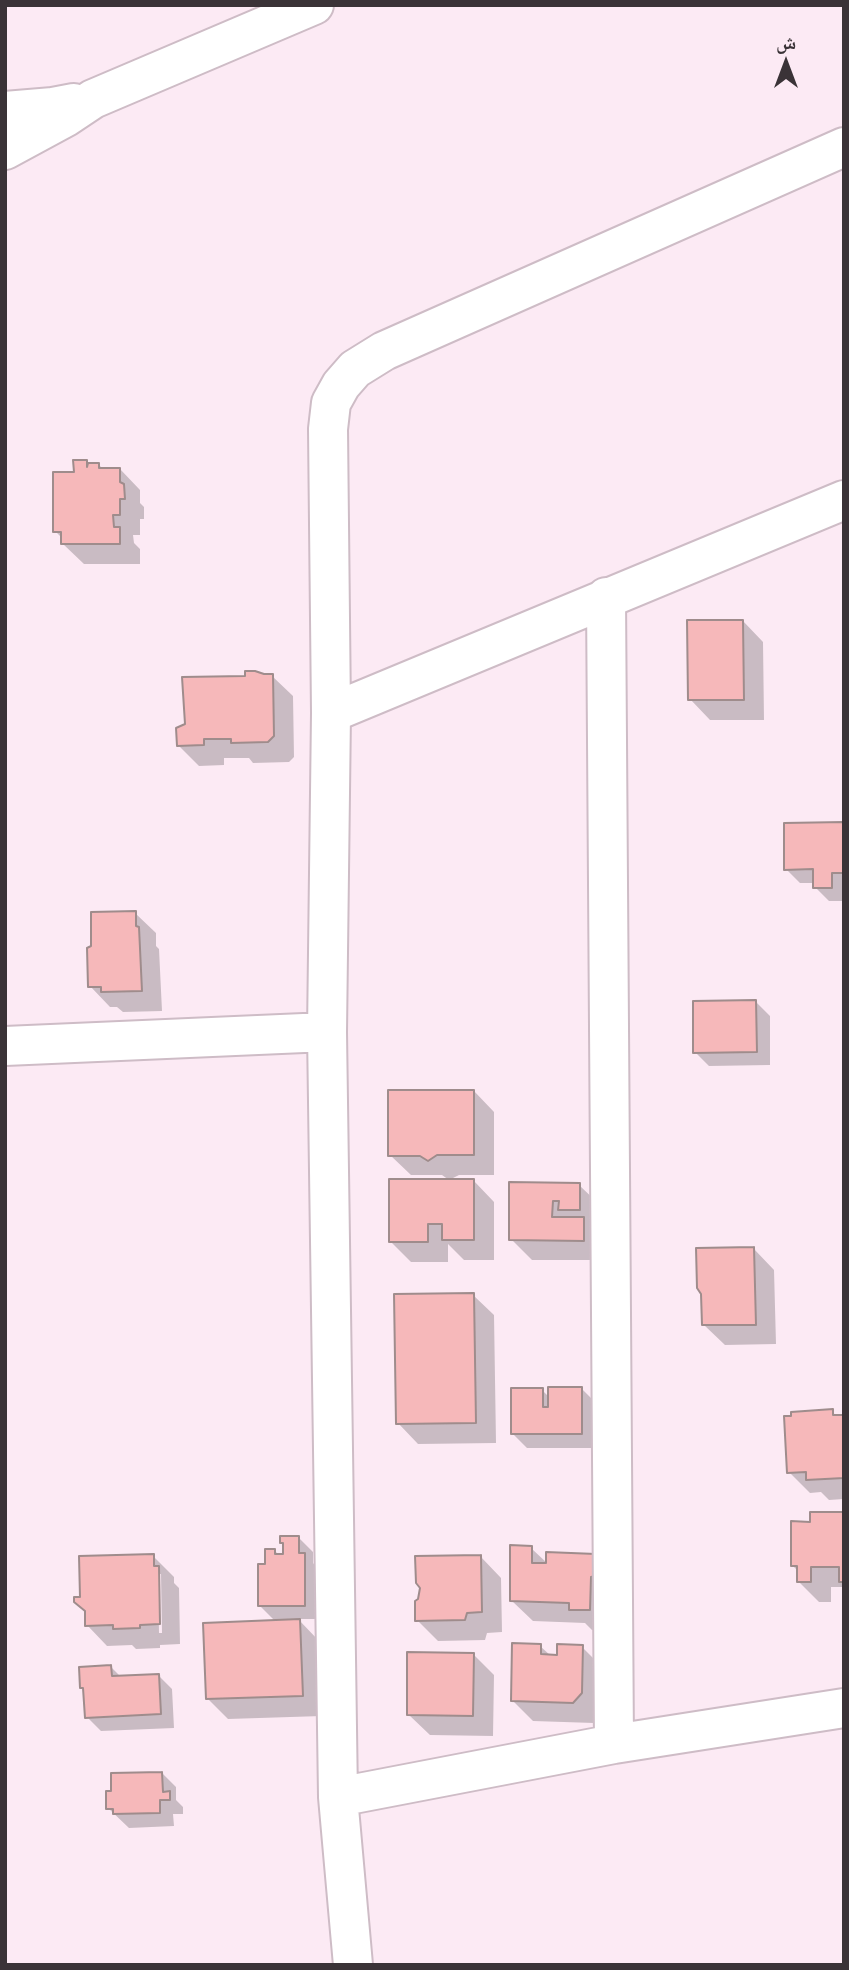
<!DOCTYPE html>
<html>
<head>
<meta charset="utf-8">
<style>
  body { margin:0 }
  #map { position:relative; width:849px; height:1970px; overflow:hidden; background:#fceaf4; font-family:"Noto Sans","Noto Naskh Arabic",sans-serif }
  canvas { display:block }
  .frame { position:absolute; inset:0; border:7px solid #3a3337; pointer-events:none }
  .north { position:absolute; left:751px; top:28px; width:70px; height:70px; -webkit-text-stroke:5px #fceaf4; paint-order:stroke; rotate:0deg; font-size:19px; font-weight:700; line-height:28px; text-align:center; color:#3a3337 }
  .north::after { content:''; display:block; margin:auto; width:24px; height:32px; background:#3a3337; clip-path:polygon(50% 0,100% 100%,50% 72%,0 100%) }
</style>
</head>
<body>
<div id="map">
<canvas width="849" height="1970"></canvas>
<div class="frame"></div>
<div class="north">ش</div>
</div>
<script>
const ctx = document.querySelector('canvas').getContext('2d');
ctx.lineJoin = 'round';
function fill(path, color) {
  ctx.fillStyle = color;
  ctx.fill(path, 'evenodd');
}
function toPath(rows) {
  const path = new Path2D();
  for (const r of rows) {
    path.moveTo(r[0], r[1]);
    for (let i = 2; i < r.length; i += 2) path.lineTo(r[i], r[i + 1]);
  }
  return path;
}
function trace(path, color, width, dash) {
  ctx.strokeStyle = color;
  ctx.lineWidth = width;
  ctx.lineCap = dash ? 'butt' : 'round';
  ctx.setLineDash(dash || []);
  ctx.stroke(path);
}
fill(toPath([
  [86,462,89,465,99,465,103,469,120,469,140,490,140,503,144,507,144,519,140,519,140,535,133,535,134,543,140,549,140,564,84,564,63,544,63,539,55,531,75,474],
  [743,621,763,642,764,720,710,720,690,699],
  [272,676,293,696,294,757,289,762,253,763,249,758,224,758,224,765,199,766,178,745,186,726,247,678],
  [844,824,844,901,829,901,815,887,815,883,800,883,786,869],
  [135,913,156,933,156,946,159,949,162,1011,123,1012,117,1007,110,1007,90,986,93,948],
  [756,1002,770,1016,770,1065,709,1066,695,1052],
  [474,1091,494,1112,494,1175,459,1175,449,1180,442,1175,411,1175,390,1155],
  [474,1181,494,1202,494,1260,464,1260,448,1244,448,1262,411,1262,391,1242],
  [511,1184,579,1185,600,1205,604,1260,532,1260,511,1239],
  [754,1249,774,1270,776,1344,725,1345,704,1325,703,1293],
  [473,1295,494,1315,496,1443,418,1444,398,1423],
  [581,1388,595,1402,595,1448,527,1448,513,1434,542,1390,549,1397],
  [832,1411,837,1417,844,1417,844,1499,829,1500,821,1492,810,1493,789,1472],
  [844,1514,844,1587,831,1587,831,1602,819,1602,798,1581,798,1571,792,1565,812,1523],
  [299,1538,313,1552,313,1563,318,1569,318,1619,298,1619,320,1642,322,1716,228,1719,208,1699,276,1622,259,1605,267,1566,275,1551,280,1556,285,1556,285,1546,282,1543],
  [531,1548,548,1564,595,1556,610,1630,592,1630,585,1623,533,1621,512,1601],
  [153,1556,174,1577,174,1583,179,1588,180,1644,160,1645,160,1648,136,1649,132,1645,107,1646,87,1625,86,1612,82,1599],
  [158,1574,161,1574,162,1633,159,1633],
  [481,1557,501,1578,502,1632,487,1633,485,1640,438,1641,417,1620],
  [540,1646,551,1656,559,1656,582,1647,602,1667,602,1714,594,1723,533,1721,512,1700],
  [473,1654,494,1675,493,1736,430,1735,409,1715],
  [111,1667,121,1677,158,1675,172,1689,174,1728,101,1731,87,1717,85,1690,82,1687],
  [162,1773,176,1787,176,1800,183,1807,183,1814,173,1814,174,1826,129,1828,108,1808]
]), '#0003');
const building = toPath([
  [73,460,87,460,87,467,88,463,99,463,99,468,120,468,120,482,124,484,125,499,120,499,120,515,113,515,114,527,120,527,120,544,61,544,61,532,53,532,53,472,74,472,73,460],
  [687,620,743,620,744,700,688,700,687,620],
  [245,671,255,671,264,674,273,674,274,736,268,742,231,743,231,739,204,739,204,745,177,746,176,728,185,724,182,677,245,676,245,671],
  [844,822,844,873,832,873,832,888,813,888,813,869,784,870,784,823,844,822],
  [136,911,136,926,139,927,142,991,101,992,101,987,88,987,87,948,91,946,91,912,136,911],
  [756,1000,757,1052,693,1053,693,1001,756,1000],
  [388,1090,474,1090,474,1155,437,1155,428,1161,420,1156,388,1156,388,1090],
  [389,1179,474,1179,474,1240,442,1240,442,1224,428,1224,428,1242,389,1242,389,1179],
  [509,1182,580,1183,580,1210,558,1210,559,1201,553,1201,552,1217,584,1217,584,1241,509,1240,509,1182],
  [754,1247,756,1325,702,1325,701,1294,697,1288,696,1248,754,1247],
  [474,1293,476,1423,396,1424,394,1294,474,1293],
  [548,1387,582,1387,582,1434,511,1434,511,1388,543,1388,543,1407,548,1407,548,1387],
  [833,1409,833,1415,844,1415,844,1478,806,1480,806,1472,787,1473,784,1416,791,1416,791,1412,833,1409],
  [810,1512,844,1512,844,1582,839,1582,839,1567,811,1567,811,1582,797,1582,797,1566,791,1566,791,1521,810,1522,810,1512],
  [280,1536,299,1536,299,1553,305,1553,305,1606,258,1606,258,1564,265,1564,265,1549,275,1549,275,1554,283,1554,283,1543,280,1543,280,1536],
  [510,1545,532,1546,532,1563,546,1563,546,1552,596,1554,595,1576,591,1577,590,1610,569,1610,569,1603,510,1601,510,1545],
  [154,1554,154,1566,159,1566,160,1624,140,1625,140,1628,113,1629,113,1625,85,1626,85,1611,74,1602,74,1597,80,1597,79,1556,154,1554],
  [481,1555,482,1612,467,1613,465,1620,415,1621,415,1601,418,1599,420,1588,416,1583,415,1556,481,1555],
  [300,1619,303,1696,206,1699,203,1623,300,1619],
  [512,1643,541,1644,541,1654,557,1655,557,1644,583,1645,582,1693,573,1703,511,1701,512,1643],
  [407,1652,474,1653,473,1716,407,1715,407,1652],
  [111,1665,112,1676,159,1674,161,1714,85,1718,83,1688,80,1688,79,1667,111,1665],
  [162,1772,163,1792,170,1791,170,1800,160,1800,160,1813,113,1814,113,1809,106,1809,106,1791,111,1791,111,1773,162,1772]
]);
fill(building, '#f6b8ba');
trace(building, '#9f8c8c', 2);
const minor = toPath([
  [5,111,53,107,74,103],
  [5,150,66,117,93,99,314,5],
  [606,597,614,1744],
  [331,713,844,500],
  [5,1046,327,1032],
  [338,1797,614,1744,844,1708],
  [353,1965,338,1797,327,1032,331,713,328,429,331,403,341,385,355,369,384,351,844,147]
]);
trace(minor, '#cebcc6', 42);
trace(minor, '#fff', 38);
</script>
</body>
</html>
